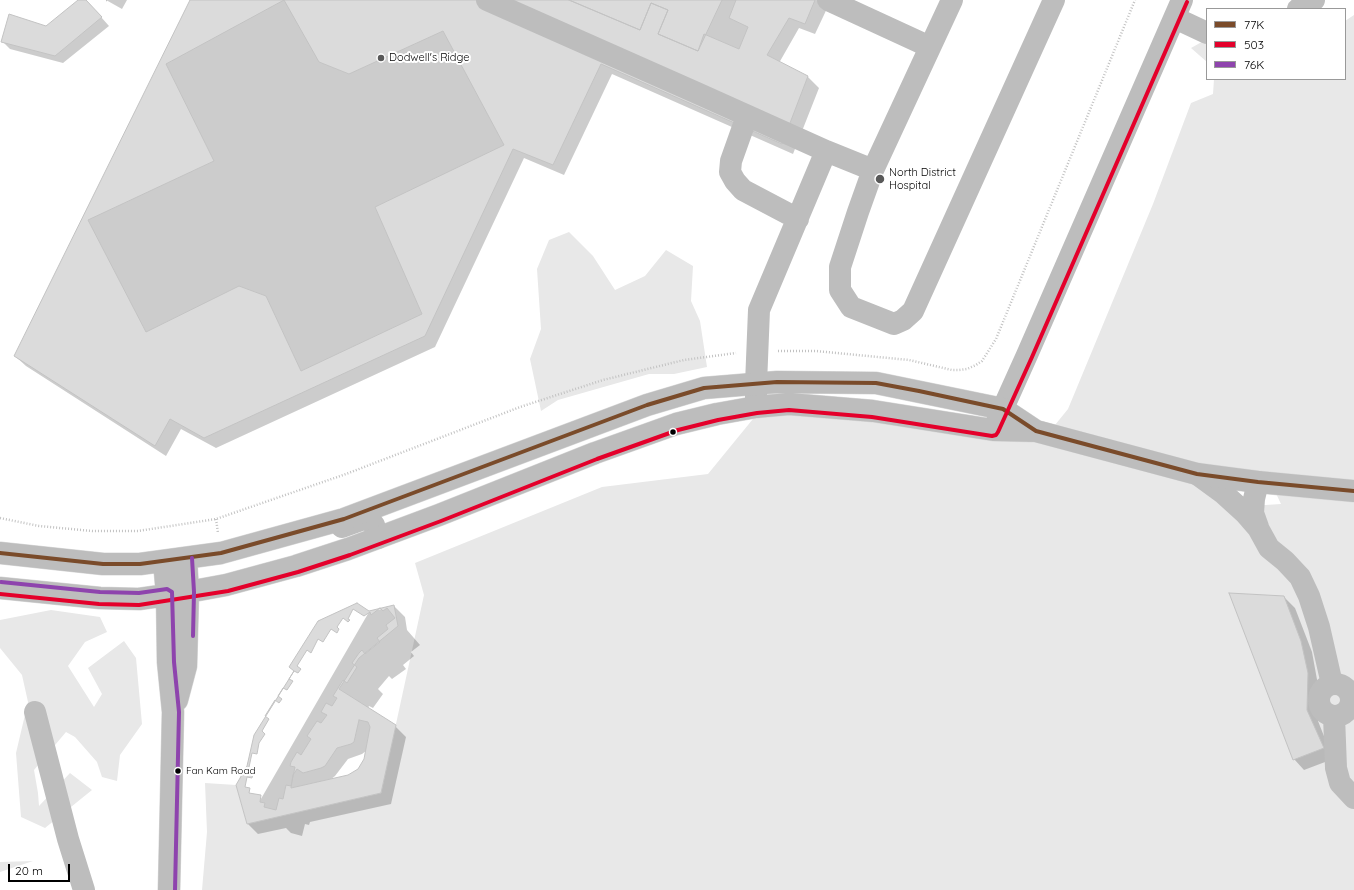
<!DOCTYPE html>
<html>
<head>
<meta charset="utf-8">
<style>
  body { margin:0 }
  #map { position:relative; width:1354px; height:890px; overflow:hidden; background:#fff; font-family:Quicksand,sans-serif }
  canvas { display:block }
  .legend { position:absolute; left:1206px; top:8px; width:140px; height:72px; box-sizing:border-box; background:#fff; border:1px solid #999; margin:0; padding:5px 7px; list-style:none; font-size:12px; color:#000 }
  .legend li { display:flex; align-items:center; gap:8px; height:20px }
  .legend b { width:20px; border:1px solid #999 }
  .scale { position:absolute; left:8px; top:864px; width:62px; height:18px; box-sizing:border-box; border:2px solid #000; border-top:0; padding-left:5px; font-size:12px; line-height:14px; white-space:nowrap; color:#000; -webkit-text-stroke:3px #fff; paint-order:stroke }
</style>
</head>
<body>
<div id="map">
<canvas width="1354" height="890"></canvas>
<ul class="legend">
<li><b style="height:5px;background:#7a4b2a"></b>77K</li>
<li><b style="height:5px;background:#e4002b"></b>503</li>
<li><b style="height:5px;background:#8e44ad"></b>76K</li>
</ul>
<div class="scale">20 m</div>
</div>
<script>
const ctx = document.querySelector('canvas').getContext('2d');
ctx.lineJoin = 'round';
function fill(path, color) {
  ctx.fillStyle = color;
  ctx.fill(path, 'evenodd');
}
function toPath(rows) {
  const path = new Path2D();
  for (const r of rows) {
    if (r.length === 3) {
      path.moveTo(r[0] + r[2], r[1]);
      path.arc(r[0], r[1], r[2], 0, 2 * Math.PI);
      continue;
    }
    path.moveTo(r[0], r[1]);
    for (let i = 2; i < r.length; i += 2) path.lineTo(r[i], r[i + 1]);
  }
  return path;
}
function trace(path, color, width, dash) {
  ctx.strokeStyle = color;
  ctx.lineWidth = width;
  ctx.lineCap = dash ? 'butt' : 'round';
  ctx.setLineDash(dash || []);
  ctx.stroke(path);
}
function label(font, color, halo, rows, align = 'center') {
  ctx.font = font + ' Quicksand,sans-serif';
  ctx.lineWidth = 4;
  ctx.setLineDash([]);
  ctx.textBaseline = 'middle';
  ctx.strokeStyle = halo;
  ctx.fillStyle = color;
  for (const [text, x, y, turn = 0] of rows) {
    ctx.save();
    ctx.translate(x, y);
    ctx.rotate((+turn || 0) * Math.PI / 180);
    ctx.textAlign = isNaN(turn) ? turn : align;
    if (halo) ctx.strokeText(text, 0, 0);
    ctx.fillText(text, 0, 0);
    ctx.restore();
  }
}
fill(toPath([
  [1354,15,1354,890,202,890,207,832,205,783,236,785,247,824,381,793,424,595,415,563,602,487,708,474,757,414,874,415,1042,441,1068,409,1153,204,1191,103,1213,94,1214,79,1345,79,1345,21],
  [1203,469,1271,483,1281,504,1250,506],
  [1207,39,1207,62,1191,48],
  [569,232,593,256,615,290,645,276,666,250,693,266,691,301,700,321,707,367,674,374,649,374,558,400,541,411,530,359,541,329,537,269,549,240],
  [51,610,100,617,107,632,85,642,68,666,94,707,102,694,88,668,124,641,136,658,142,724,120,755,117,781,102,777,97,762,75,737,66,732,34,770,38,793,39,806,70,773,92,790,45,828,21,817,16,753,28,702,22,675,0,648,0,620],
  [33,861,0,872,0,862]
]), '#e8e8e8');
fill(toPath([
  [80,0,86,0,109,26,63,63,10,49,2,41,46,27],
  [106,0,127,0,122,9],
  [191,0,831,0,815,34,799,28,779,63,808,77,819,88,793,154,612,74,564,175,524,158,435,347,216,448,181,429,166,456,26,366,15,356],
  [1284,597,1295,608,1312,652,1318,685,1318,721,1333,759,1304,770,1294,759],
  [394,606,405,617,407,630,420,645,411,652,414,656,403,665,406,669,392,679,389,676,378,689,383,694,373,708,369,706,368,708,395,726,406,737,391,804,310,822,309,825,305,824,302,836,291,833,286,828,258,834,247,823,369,612],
  [366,751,365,759,359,769,348,776,330,780,335,776,348,759,362,754]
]), '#0003');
const building = toPath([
  [78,0,86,0,102,17,55,56,1,42,9,14,46,26,78,0],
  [190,0,569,0,640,30,651,3,668,10,658,34,698,51,722,0,815,0,805,24,789,18,767,55,808,76,782,144,601,64,553,165,513,149,425,336,204,438,170,419,155,446,14,356,190,0],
  [284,0,319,62,349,74,443,31,504,145,375,207,422,314,301,371,266,296,239,286,146,332,88,220,214,161,166,64,284,0],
  [569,0,736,0,729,18,748,27,739,49,704,34,698,51,658,34,668,10,651,3,640,30,569,0],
  [1229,593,1284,596,1301,641,1308,673,1307,710,1324,748,1293,760,1229,593],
  [357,603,369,611,394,605,398,626,359,658,339,689,396,725,381,793,247,824,236,785,247,766,254,735,294,671,289,667,318,621,357,603],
  [359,720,368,722,370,727,364,759,358,769,348,775,291,788,293,775,297,769,303,773,321,768,325,766,337,748,351,744,354,742,359,720],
  [380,608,383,611,387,608,395,618,386,625,388,629,377,638,380,642,365,654,362,650,359,653,352,663,357,667,347,683,343,680,333,696,337,698,332,706,326,703,321,712,327,715,321,723,317,721,307,736,311,739,301,755,297,752,291,762,290,766,295,767,291,786,286,785,283,799,279,798,276,810,264,807,265,803,260,802,261,795,249,793,250,788,245,787,247,777,252,778,253,773,248,772,252,753,257,754,259,743,265,734,262,731,269,719,265,716,275,700,279,703,282,699,278,696,283,688,287,690,293,681,289,679,294,671,298,673,301,669,297,666,307,650,311,653,318,639,323,642,331,629,337,633,339,629,337,627,343,618,348,622,350,620,348,619,353,609,364,616,370,612,371,615,380,608]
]);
fill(building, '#dbdbdb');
trace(building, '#c3c3c3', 1);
const major = toPath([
  [0,553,103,564,140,564,221,553,344,519,647,405,704,388,777,382,876,383,1003,409,1036,431],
  [164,561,167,595,168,662,173,712,169,890],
  [0,588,100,598,139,599,188,592,226,585,296,566,348,549,439,515,595,453,676,424,717,414,756,407,789,404,873,411,993,430,1036,431,1197,474,1258,482,1354,491],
  [177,700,186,666,188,592,186,558]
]);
trace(major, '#dbdbdb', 23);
trace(toPath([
  [106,0,107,0],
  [778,351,816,351,909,360,952,370,959,370,967,369,976,365,982,361,996,339,1135,0],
  [0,518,39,526,92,531,138,531,216,519,346,474,520,407,603,380,684,360,736,353],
  [216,519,218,533]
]), '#c2c2c2', 2.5, [1, 2]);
trace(toPath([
  [487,0,697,93,826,151],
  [828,0,930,47],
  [1298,9,1314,0],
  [1175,18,1207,33],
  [747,116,731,161,730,172,735,181,743,190,798,219],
  [873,170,858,212,840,267,840,290,851,307,894,324,903,320,913,311,1054,0],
  [756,407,756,384,759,310,826,151,873,170,952,0],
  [995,426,1027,355,1182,0],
  [1197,474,1223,493,1245,513,1258,528,1269,548,1285,561,1300,577,1309,596,1319,627,1332,684],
  [342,527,364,519,371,521,374,525,378,538],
  [1258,527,1253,513,1254,499,1258,482],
  [1335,700,16],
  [35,712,68,839,84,890],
  [1334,716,1336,768,1340,783,1354,798]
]), '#bdbdbd', 22);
trace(major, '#bdbdbd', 22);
trace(toPath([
  [0,553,103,564,140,564,221,553,344,519,647,405,704,388,777,382,876,383,919,391,1003,409,1036,431,1197,474,1258,482,1354,491]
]), '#7a4b2a', 4);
trace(toPath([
  [0,594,99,604,139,605,228,591,298,572,350,555,441,521,597,459,678,430,718,420,757,413,789,410,872,417,992,436,996,435,998,432,1032,357,1187,2]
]), '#e4002b', 4);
trace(toPath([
  [192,558,194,592,193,636],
  [1,582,100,592,139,593,167,589,172,592,174,662,179,712,175,890]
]), '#8e44ad', 4);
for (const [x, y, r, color] of [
  [381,58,4,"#595959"],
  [880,179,5,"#595959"],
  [673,432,3.5,"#000"],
  [178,771,3.5,"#000"]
]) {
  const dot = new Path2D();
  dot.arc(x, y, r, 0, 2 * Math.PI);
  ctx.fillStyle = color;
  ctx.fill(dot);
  trace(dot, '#fff', 1.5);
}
label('10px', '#000', '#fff', [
  ["Fan Kam Road",186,771]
], 'left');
label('11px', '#000', '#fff', [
  ["Dodwell's Ridge",389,58],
  ["North District",889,173],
  ["Hospital",889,186]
], 'left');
</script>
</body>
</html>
